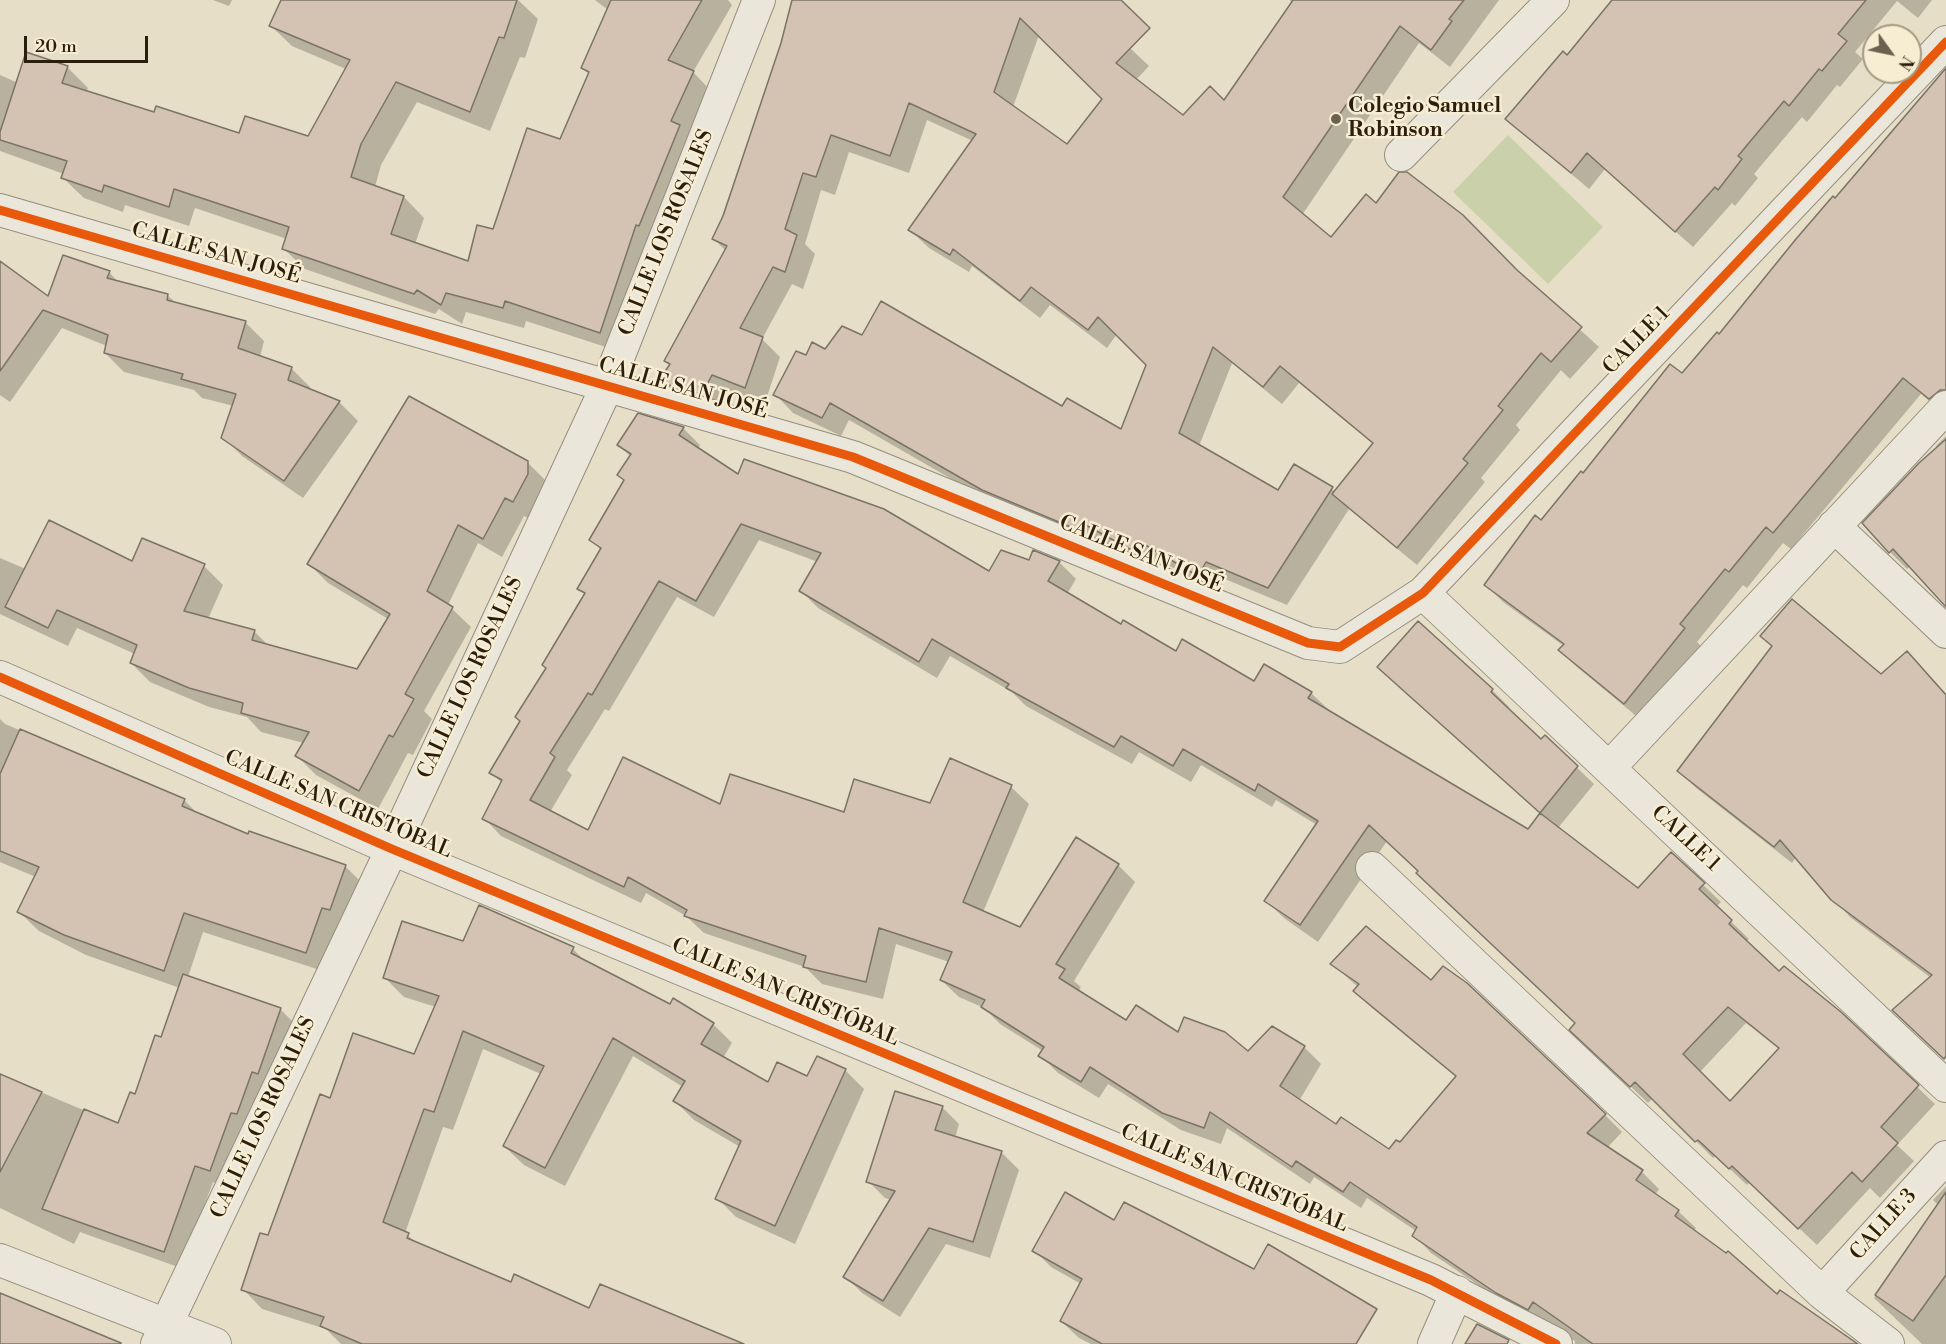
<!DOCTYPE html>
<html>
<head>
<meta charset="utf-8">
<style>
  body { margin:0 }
  #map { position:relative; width:1946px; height:1344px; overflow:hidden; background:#e6dec6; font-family:"Libre Bodoni",serif }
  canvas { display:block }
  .north { position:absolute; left:1862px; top:24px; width:60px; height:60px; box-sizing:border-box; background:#f7edd2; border:2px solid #a59a83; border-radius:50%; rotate:123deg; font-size:16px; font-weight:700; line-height:24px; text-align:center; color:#2b1e0d }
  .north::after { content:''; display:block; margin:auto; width:21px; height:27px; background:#6c614e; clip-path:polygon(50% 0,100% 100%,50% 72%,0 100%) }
  .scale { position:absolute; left:24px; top:36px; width:124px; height:27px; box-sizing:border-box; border:3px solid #2b1e0d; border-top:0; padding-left:8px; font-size:18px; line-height:21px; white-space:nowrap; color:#2b1e0d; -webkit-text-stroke:4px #f7edd2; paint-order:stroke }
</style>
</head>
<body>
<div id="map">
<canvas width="1946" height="1344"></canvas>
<div class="north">N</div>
<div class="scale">20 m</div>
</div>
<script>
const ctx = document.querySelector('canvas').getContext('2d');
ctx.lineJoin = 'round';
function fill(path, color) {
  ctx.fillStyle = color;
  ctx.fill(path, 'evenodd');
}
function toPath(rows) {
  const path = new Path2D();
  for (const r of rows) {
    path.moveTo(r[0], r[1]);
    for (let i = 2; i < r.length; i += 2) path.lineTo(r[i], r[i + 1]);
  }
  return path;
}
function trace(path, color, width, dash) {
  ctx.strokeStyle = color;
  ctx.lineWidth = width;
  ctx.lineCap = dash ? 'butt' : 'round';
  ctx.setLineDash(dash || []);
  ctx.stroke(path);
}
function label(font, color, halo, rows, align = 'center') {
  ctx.font = font + ' "Libre Bodoni",serif';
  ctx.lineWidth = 5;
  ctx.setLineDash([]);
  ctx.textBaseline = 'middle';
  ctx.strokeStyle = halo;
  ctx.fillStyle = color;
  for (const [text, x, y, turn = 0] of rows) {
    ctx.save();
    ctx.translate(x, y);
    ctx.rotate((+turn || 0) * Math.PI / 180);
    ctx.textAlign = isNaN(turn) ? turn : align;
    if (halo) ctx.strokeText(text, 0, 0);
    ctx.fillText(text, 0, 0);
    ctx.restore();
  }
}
fill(toPath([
  [1508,135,1603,227,1548,284,1453,192]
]), '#cad0aa');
fill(toPath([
  [213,0,232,0,229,6],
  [282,0,518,0,538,19,525,58,520,57,490,131,417,102,381,165,375,187,404,197,424,218,415,244,469,263,561,141,590,75,583,68,608,10,595,0,728,0,732,5,693,72,713,93,621,352,526,321,524,328,466,312,462,324,439,309,435,314,305,269,284,249,287,239,195,208,189,226,125,205,123,212,84,198,63,178,64,174,0,151,0,75,18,83,67,67,88,88,86,92,155,114,240,135,309,138,346,69,292,46,271,26],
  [794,0,1035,0,1130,48,1149,66,1136,80,1183,117,1224,102,1292,4,1290,0,1499,0,1450,67,1419,43,1302,215,1332,239,1376,205,1518,273,1599,347,1570,379,1561,370,1516,425,1520,430,1481,478,1485,482,1417,565,1349,509,1287,605,1225,579,1217,593,1161,561,1155,571,1100,541,1097,547,1002,508,849,420,841,436,793,413,775,394,807,357,862,337,1121,431,1148,365,1117,334,1107,348,1050,305,1040,318,972,266,969,272,929,248,910,230,973,141,927,120,909,173,849,152,835,195,821,190,805,244,815,254,803,289,792,284,762,339,780,357,764,406,731,393,720,412,678,400,660,382,671,366,666,361,726,251,714,239,782,44],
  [1039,35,1104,99,1067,146,1013,107],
  [1232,363,1282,404,1299,383,1374,445,1336,492,1294,466,1278,492,1199,446],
  [1614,0,1932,0,1918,18,1897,1,1855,52,1863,59,1840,87,1837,85,1807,122,1802,117,1754,174,1758,178,1735,206,1732,203,1693,247,1605,169,1589,189,1507,119,1567,57],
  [1946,87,1946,392,1935,406,1921,394,1791,549,1783,543,1747,588,1743,585,1697,642,1701,646,1641,720,1577,667,1560,650,1564,646,1503,602,1486,585,1583,475,1720,336,1835,200],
  [0,263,49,298,109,272,119,283,167,295,177,304,245,322,264,341,260,357,291,368,310,387,310,390,339,402,358,421,303,498,242,456,223,437,234,406,202,398,194,390,124,372,105,353,107,346,62,328,10,402,0,395],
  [683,428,700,445,698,449,739,476,989,573,1030,562,1059,562,1076,579,1067,594,1122,626,1176,653,1254,683,1264,666,1311,693,1329,710,1528,831,1541,814,1396,684,1492,690,1509,707,1507,709,1541,741,1545,737,1594,784,1558,828,1638,890,1671,854,1721,902,1716,907,1749,939,1746,942,1779,974,1840,1013,1935,1104,1897,1145,1914,1161,1880,1198,1870,1188,1817,1245,1750,1182,1747,1185,1716,1156,1713,1158,1653,1098,1648,1103,1589,1047,1576,1024,1387,841,1318,942,1284,918,1266,901,1317,825,1276,800,1272,807,1201,765,1191,782,1139,752,1132,764,1026,706,1012,692,950,656,937,678,818,608,801,591,818,562,759,540,714,617,677,597,609,711,605,709,567,770,572,775,550,812,588,832,721,806,845,814,931,805,950,760,1011,787,1029,804,983,912,1020,929,1118,865,1135,882,1074,981,1081,987,1078,992,1127,1022,1249,1053,1304,1047,1321,1064,1299,1101,1337,1126,1389,1151,1400,1144,1457,1078,1372,1008,1355,991,1358,987,1332,964,1431,983,1605,1115,1622,1132,1607,1148,1642,1172,1659,1189,1655,1195,1678,1211,1696,1228,1693,1232,1778,1296,1855,1344,1575,1344,1575,1341,1515,1310,1431,1253,1414,1235,1416,1231,1367,1198,1361,1208,1314,1177,1310,1184,1227,1128,1221,1144,1181,1130,1108,1084,1099,1098,1058,1073,1040,1055,1043,1051,1000,1024,984,1008,959,997,941,980,949,962,896,944,883,999,822,984,805,967,704,933,686,916,646,893,641,903,501,836,484,818,502,783,491,773,521,722,586,595,579,588,601,550,591,540,625,481,619,475,631,457,619,445],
  [1746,1023,1780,1050,1730,1103,1699,1073],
  [1946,436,1946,605,1910,566,1907,569,1890,552,1938,448,1936,446],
  [527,462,547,482,532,520,524,516,502,557,478,543,448,605,471,627,424,711,432,719,413,755,408,753,378,809,316,775,297,756,304,743,261,732,247,717,209,707,150,682,131,663,135,654,77,628,68,646,0,614,0,558,26,569,133,563,204,566,223,585,208,619,254,631,269,646,357,670,388,619,328,583,309,564],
  [1907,653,1946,694,1945,1060,1911,1027,1931,978,1850,917,1796,857,1792,863,1696,788,1679,771,1881,676],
  [0,719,5,724,184,800,198,814,249,836,345,866,365,886,326,972,203,932,188,977,280,1009,297,1026,227,1187,213,1182,181,1268,80,1232,74,1244,0,1208,0,1075,119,1125,162,1039,180,988,86,955,39,931,19,912,36,877,0,862],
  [464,943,573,949,587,963,670,1006,713,1024,732,1043,723,1058,769,1084,845,1070,864,1089,795,1244,736,1217,717,1198,740,1147,694,1120,675,1101,683,1087,633,1056,565,1186,524,1165,504,1146,541,1074,483,1049,453,1130,443,1127,405,1233,419,1245,512,1284,590,1310,712,1344,341,1344,326,1329,262,1309,243,1289,331,1099,415,1056,436,1007,404,997,385,978],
  [942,1107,959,1124,955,1138,1002,1153,1019,1170,990,1258,946,1244,900,1317,862,1293,845,1276,891,1200,885,1198,868,1181],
  [1946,1186,1946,1344,1922,1344,1874,1298,1939,1206,1933,1200],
  [1115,1222,1299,1344,1091,1344,1079,1338,1061,1321,1081,1284,1051,1267,1034,1250]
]), '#0003');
const building = toPath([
  [281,0,517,0,504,38,499,37,470,112,396,82,361,144,351,177,404,196,391,234,468,261,477,225,493,229,527,128,560,139,589,72,581,68,611,0,702,0,668,60,694,71,671,121,680,125,639,226,636,225,600,333,505,301,503,308,446,293,441,305,417,290,414,294,282,249,289,227,174,189,169,207,104,185,102,192,61,178,67,161,0,140,0,132,26,52,68,66,62,83,154,112,156,106,239,133,245,116,308,136,350,60,269,26,281,0],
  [792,0,1121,0,1150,28,1116,63,1183,115,1210,86,1224,100,1293,0,1464,0,1449,19,1452,21,1431,50,1400,26,1283,197,1331,237,1366,194,1376,203,1399,172,1407,172,1463,215,1517,270,1582,327,1551,362,1541,353,1498,406,1503,410,1463,459,1468,463,1397,548,1332,494,1373,443,1280,366,1263,387,1213,347,1179,433,1278,490,1294,464,1333,487,1268,588,1206,562,1198,576,1142,543,1137,553,1082,523,1078,530,982,490,830,403,822,418,773,395,796,351,806,355,812,342,825,349,842,326,862,335,881,301,1062,406,1067,398,1121,429,1146,365,1098,317,1088,330,1031,287,1020,301,953,249,950,255,908,230,976,134,909,103,890,156,831,135,816,177,803,173,785,229,797,235,785,272,773,267,740,328,763,337,745,388,712,375,702,394,658,382,670,364,664,361,727,246,712,239,723,216,781,43,792,0],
  [1020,18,1102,99,1067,144,994,92,1020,18],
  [1612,0,1866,0,1838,34,1847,41,1822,71,1819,69,1789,106,1784,101,1738,156,1742,159,1718,190,1715,187,1675,232,1587,153,1571,173,1505,119,1563,51,1567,55,1612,0],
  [1946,68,1946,390,1940,390,1929,399,1903,378,1773,533,1766,527,1729,572,1725,569,1680,624,1685,628,1624,704,1558,650,1564,644,1484,585,1535,515,1541,520,1581,471,1583,473,1670,364,1682,373,1717,332,1719,334,1796,239,1833,196,1835,198,1946,68],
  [63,255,110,271,107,278,168,294,167,300,246,321,238,348,292,367,288,380,340,401,284,481,221,438,236,394,181,379,183,374,104,353,108,335,43,310,0,371,0,261,48,296,63,255],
  [409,396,528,461,528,474,513,502,505,498,483,539,458,525,427,591,453,607,405,694,414,699,393,737,389,735,359,791,295,756,309,732,241,713,243,703,189,688,130,663,137,645,57,610,48,628,5,607,49,520,132,561,142,538,205,564,184,611,255,630,252,640,357,669,390,614,307,564,409,396],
  [638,413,684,427,679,435,738,474,744,459,884,509,989,571,1001,550,1029,560,1033,550,1060,561,1048,581,1121,624,1123,620,1176,651,1182,639,1254,681,1264,664,1312,692,1308,698,1528,829,1540,813,1638,888,1671,852,1705,883,1699,889,1732,920,1729,924,1779,971,1784,966,1841,1012,1919,1085,1881,1127,1898,1143,1862,1182,1852,1172,1798,1229,1732,1166,1729,1169,1698,1140,1695,1142,1635,1082,1630,1087,1569,1030,1575,1023,1416,873,1418,871,1369,825,1300,925,1264,901,1318,821,1258,784,1255,791,1183,749,1173,766,1121,736,1114,747,1006,688,1009,684,932,639,919,662,799,591,821,553,741,524,696,601,659,581,592,695,588,693,550,753,555,757,530,800,588,830,623,757,720,804,730,774,844,812,854,779,930,803,950,758,1012,785,963,902,1020,927,1076,837,1119,864,1056,964,1065,969,1059,978,1126,1020,1136,1005,1178,1032,1184,1017,1225,1032,1248,1051,1272,1026,1305,1046,1280,1086,1336,1124,1341,1117,1389,1149,1396,1140,1400,1142,1456,1076,1353,991,1359,984,1330,964,1366,926,1431,980,1443,966,1467,983,1606,1114,1587,1133,1643,1170,1636,1180,1679,1210,1675,1216,1726,1253,1728,1251,1777,1294,1780,1290,1858,1344,1593,1344,1533,1302,1528,1310,1496,1293,1412,1236,1417,1227,1350,1182,1343,1192,1296,1161,1292,1167,1210,1112,1204,1128,1162,1113,1090,1067,1081,1082,1038,1056,1044,1047,981,1007,985,1000,940,980,952,952,879,928,866,982,803,967,806,956,684,916,687,910,628,877,624,887,482,819,502,780,489,773,520,721,515,717,546,668,542,665,585,593,577,589,601,548,589,540,624,480,617,475,631,454,617,445,638,413],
  [1728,1007,1779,1048,1730,1101,1683,1054,1728,1007],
  [1946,439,1946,607,1893,549,1889,553,1862,523,1919,463,1946,439],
  [1792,599,1881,674,1907,651,1946,695,1946,1056,1944,1059,1892,1010,1932,975,1831,900,1780,840,1774,847,1677,771,1772,646,1760,636,1792,599],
  [1418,621,1493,689,1491,692,1541,739,1545,735,1578,766,1540,813,1377,667,1418,621],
  [20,729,185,799,182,806,248,834,249,831,346,865,330,910,322,908,306,953,184,913,164,971,64,935,17,912,39,867,0,851,0,774,20,729],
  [479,905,574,947,571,953,670,1004,673,998,714,1023,701,1044,768,1082,777,1062,807,1076,817,1056,846,1069,775,1226,715,1199,741,1141,673,1101,685,1081,613,1038,545,1168,503,1146,544,1066,463,1031,434,1112,424,1109,383,1222,409,1233,407,1238,511,1282,514,1274,589,1308,600,1284,744,1344,362,1344,320,1326,324,1317,241,1290,260,1233,268,1235,320,1094,330,1098,353,1033,414,1054,439,996,383,978,402,921,463,941,479,905],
  [183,974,281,1008,258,1074,252,1072,237,1114,231,1113,210,1171,195,1166,164,1252,42,1209,84,1109,118,1123,130,1092,135,1094,155,1035,161,1037,183,974],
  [0,1074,42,1092,0,1172,0,1074],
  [895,1091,943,1106,935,1130,1002,1151,973,1242,929,1228,883,1301,843,1277,895,1191,866,1182,895,1091],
  [1065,1192,1114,1220,1124,1202,1254,1269,1268,1244,1377,1309,1356,1344,1102,1344,1060,1321,1082,1279,1032,1251,1065,1192],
  [1946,1192,1946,1275,1913,1321,1875,1295,1946,1192],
  [0,1293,121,1343,121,1344,0,1344,0,1293],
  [1477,1324,1509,1340,1507,1344,1465,1344,1477,1324]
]);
fill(building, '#d4c2b3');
trace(building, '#7a7466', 1.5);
const minor = toPath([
  [1401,155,1553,0],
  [0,210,853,457,1308,643,1340,647,1423,593,1946,42],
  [1834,526,1946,632],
  [1423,593,1946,1086],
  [0,677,392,849,1431,1280,1556,1344],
  [1609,768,1946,407],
  [1372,868,1822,1293,1888,1344],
  [0,1260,215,1344],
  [1822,1293,1946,1157],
  [157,1344,392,849,607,386,759,0],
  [1434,1344,1457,1292]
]);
trace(minor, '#948e7e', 34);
trace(minor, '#eae6da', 32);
trace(toPath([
  [0,210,853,457,1308,643,1340,647,1423,593,1946,42],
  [0,677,392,849,1431,1280,1556,1344]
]), '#e8590c', 9);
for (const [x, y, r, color] of [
  [1336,119,6,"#6c614e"]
]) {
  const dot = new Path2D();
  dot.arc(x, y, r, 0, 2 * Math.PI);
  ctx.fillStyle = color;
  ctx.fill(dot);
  trace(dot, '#f7edd2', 2);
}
label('bold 21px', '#2b1e0d', '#f7edd2', [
  ["Colegio Samuel",1348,107],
  ["Robinson",1348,131]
], 'left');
label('21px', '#2b1e0d', '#f7edd2', [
  ["CALLE LOS ROSALES",667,233,-68],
  ["CALLE SAN JOSÉ",216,254,16],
  ["CALLE 1",1637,341,-46],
  ["CALLE SAN JOSÉ",683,389,16],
  ["CALLE SAN JOSÉ",1141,555,22],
  ["CALLE LOS ROSALES",471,678,-65],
  ["CALLE SAN CRISTÓBAL",338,805,23],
  ["CALLE 1",1685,839,43],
  ["CALLE SAN CRISTÓBAL",785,993,23],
  ["CALLE LOS ROSALES",264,1118,-65],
  ["CALLE SAN CRISTÓBAL",1234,1179,23],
  ["CALLE 3",1884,1225,-48]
]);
</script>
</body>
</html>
